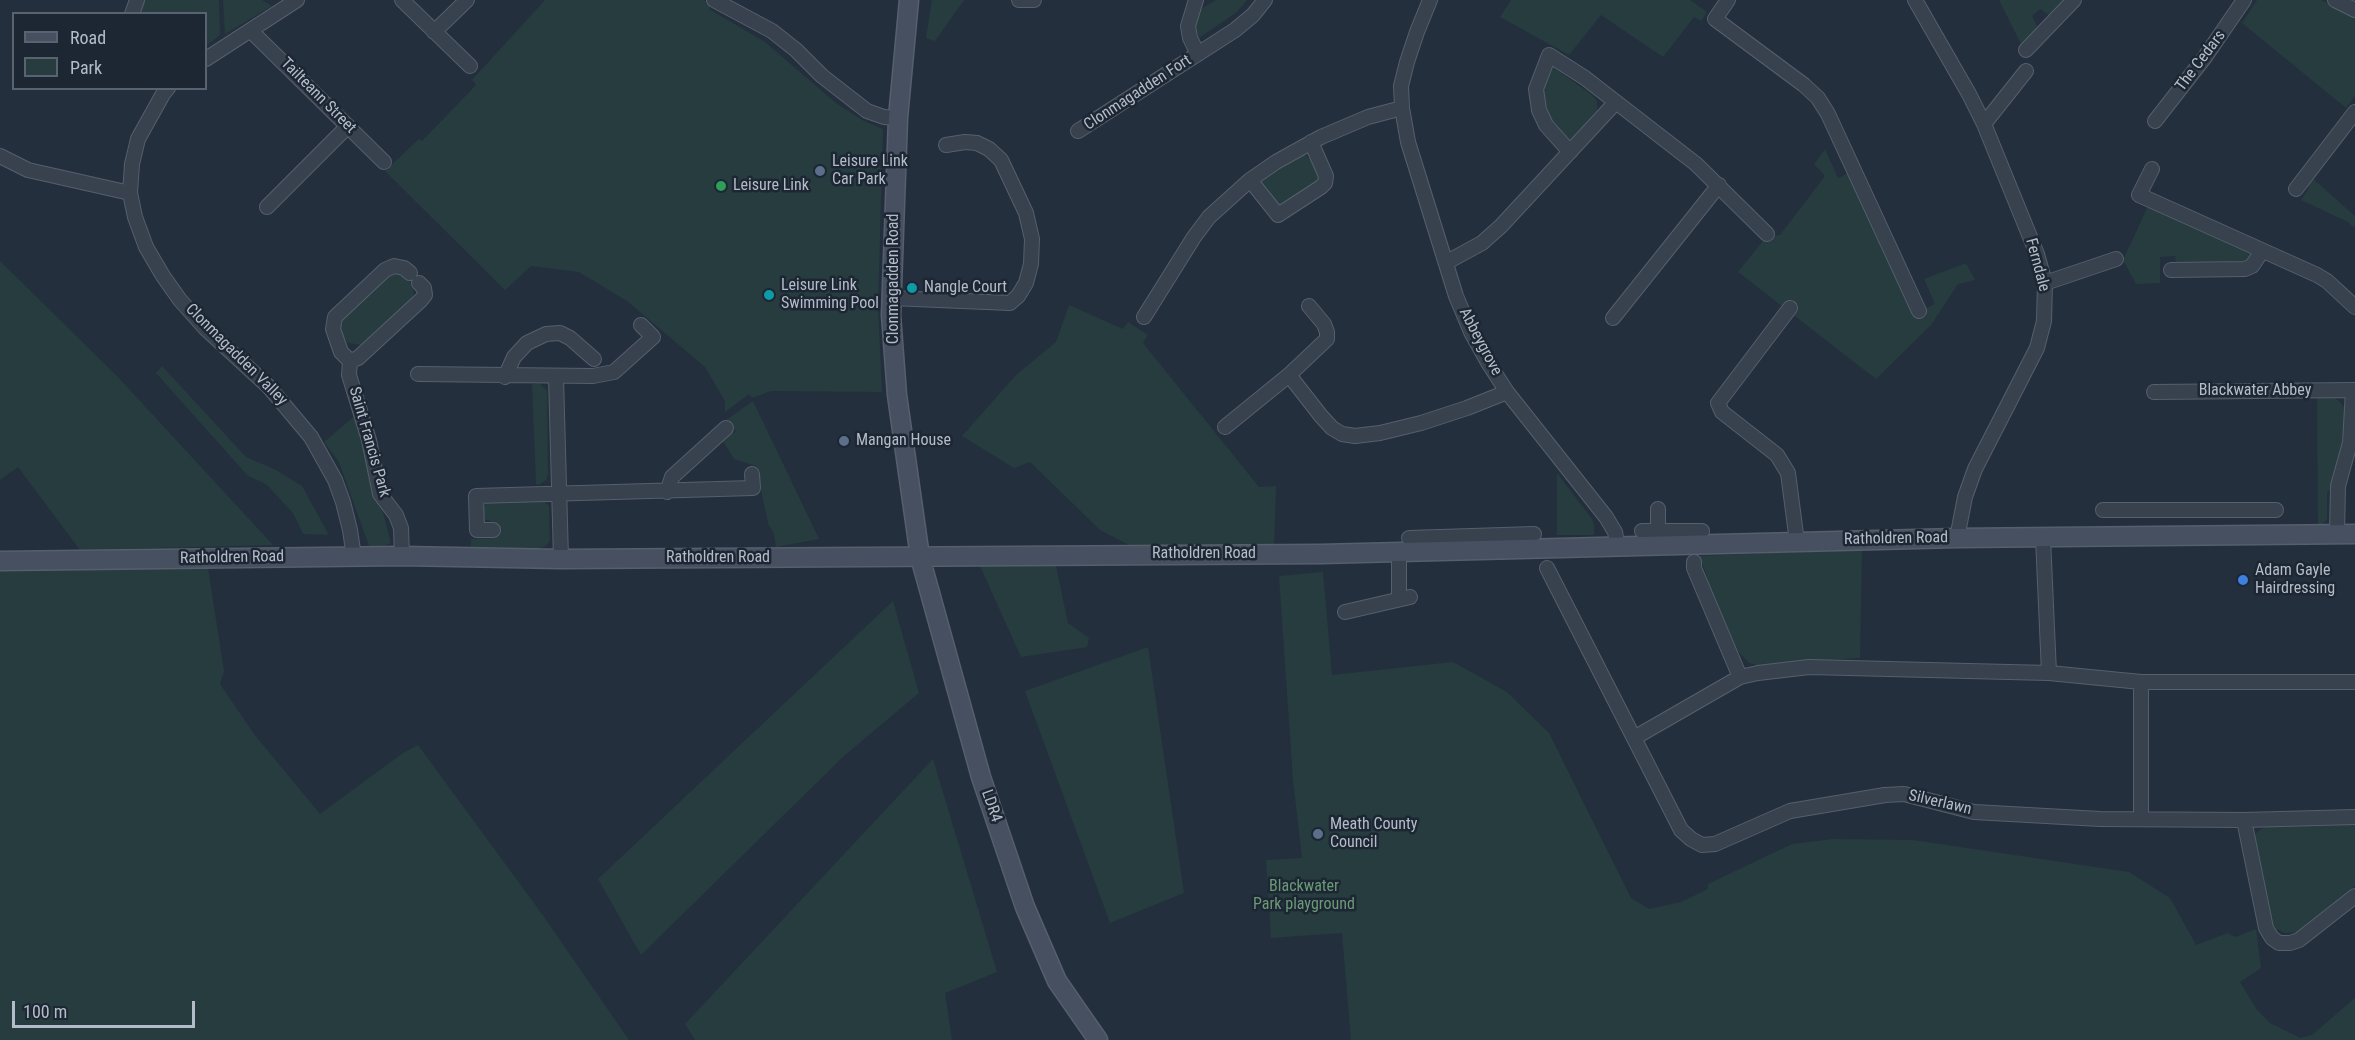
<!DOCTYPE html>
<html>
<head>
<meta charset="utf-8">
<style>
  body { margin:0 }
  #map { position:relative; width:2355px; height:1040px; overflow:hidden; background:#242f3e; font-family:"Roboto Condensed",sans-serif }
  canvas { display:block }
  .legend { position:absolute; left:12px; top:12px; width:195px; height:78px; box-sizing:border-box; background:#1d2633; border:2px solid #59626f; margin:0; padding:8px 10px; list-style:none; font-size:18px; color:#b4bcc9 }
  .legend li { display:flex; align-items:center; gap:12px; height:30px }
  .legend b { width:30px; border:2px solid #59626f }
  .scale { position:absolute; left:12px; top:1001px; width:183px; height:27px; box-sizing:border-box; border:3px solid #b4bcc9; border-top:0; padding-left:8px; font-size:18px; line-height:21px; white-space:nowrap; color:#b4bcc9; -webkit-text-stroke:4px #1d2633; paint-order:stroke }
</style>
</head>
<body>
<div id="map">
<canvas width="2355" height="1040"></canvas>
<ul class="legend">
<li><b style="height:8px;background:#465061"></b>Road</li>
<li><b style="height:16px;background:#263c3f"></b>Park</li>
</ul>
<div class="scale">100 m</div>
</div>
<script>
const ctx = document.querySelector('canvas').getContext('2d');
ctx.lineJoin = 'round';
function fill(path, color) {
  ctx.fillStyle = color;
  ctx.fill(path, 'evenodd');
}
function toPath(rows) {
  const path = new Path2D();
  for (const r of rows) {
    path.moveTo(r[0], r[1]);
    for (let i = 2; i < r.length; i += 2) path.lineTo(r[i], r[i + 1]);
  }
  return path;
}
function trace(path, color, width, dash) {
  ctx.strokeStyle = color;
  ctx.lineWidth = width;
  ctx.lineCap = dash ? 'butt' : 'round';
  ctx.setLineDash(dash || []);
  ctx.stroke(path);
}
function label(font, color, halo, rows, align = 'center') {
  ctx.font = font + ' "Roboto Condensed",sans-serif';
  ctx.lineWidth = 5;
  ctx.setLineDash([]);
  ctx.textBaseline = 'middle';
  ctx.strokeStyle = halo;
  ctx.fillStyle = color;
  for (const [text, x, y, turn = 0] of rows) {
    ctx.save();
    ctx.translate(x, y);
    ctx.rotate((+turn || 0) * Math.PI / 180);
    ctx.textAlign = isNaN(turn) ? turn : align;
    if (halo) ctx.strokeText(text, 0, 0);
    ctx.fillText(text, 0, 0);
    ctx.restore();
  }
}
fill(toPath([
  [141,0,219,0,220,35,206,46,206,14,137,14],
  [223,0,262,0,272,6,225,34],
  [545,0,704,0,711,5,709,9,765,42,836,103,864,121,883,129,878,307,882,392,771,391,752,398,749,394,725,412,725,401,705,367,627,301,579,272,531,266,505,290,385,171,419,139,422,141,476,85,472,80],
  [932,0,964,0,935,41,926,38],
  [1216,0,1247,0,1237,12,1199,38,1195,27,1197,17,1201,9],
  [1511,0,1690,0,1707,12,1701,21,1694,17,1663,57,1601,15,1569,55,1500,17],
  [1999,0,2068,0,2054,15,2049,15,2040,9,2032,16,2039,30,2022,46],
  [2257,0,2321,0,2355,16,2355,96,2346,108,2242,23],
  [1553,67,1592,95,1597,101,1597,110,1571,140,1566,137,1551,119,1542,94,1549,68],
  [1825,149,1838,178,1849,173,1915,314,1935,304,1924,279,1966,263,1975,280,1958,284,1931,325,1876,379,1738,272,1766,237,1780,235,1825,176,1814,164],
  [1304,154,1319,168,1320,180,1280,207,1273,204,1259,181],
  [2311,177,2355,216,2355,226,2353,227,2348,222,2301,200,2309,188,2306,184],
  [2149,204,2249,250,2252,256,2249,261,2176,263,2175,256,2160,257,2160,283,2136,284,2123,260],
  [0,261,118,377,273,545,80,550,18,467,0,480],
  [392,273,403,275,411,283,414,294,412,300,363,345,348,343,339,331,342,317],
  [1069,305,1123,329,1128,322,1148,335,1143,343,1259,487,1276,486,1274,546,1131,546,1100,530,1030,462,1014,468,962,436,1016,375,1056,342],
  [162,366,246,457,276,470,302,486,329,535,303,534,293,513,266,484,248,476,156,373],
  [532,384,540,384,547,391,548,474,546,480,539,485,536,484],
  [2329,395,2338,400,2345,408,2347,420,2334,485,2327,493,2327,519,2322,525,2318,524,2317,396],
  [753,401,819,539,776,547,774,534,768,523,756,466,734,459,721,438,736,432,726,420],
  [357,414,391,543,379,547,369,546,339,462,324,442],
  [1557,473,1592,519,1594,525,1594,535,1557,535],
  [542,499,549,506,550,541,546,546,537,549,471,548,471,539,494,538,493,522,484,519,482,514,482,509,488,501],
  [1862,549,1860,658,1777,663,1764,667,1749,663,1736,649,1706,588,1707,576,1699,556],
  [0,565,208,568,224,671,220,684,254,734,320,814,403,753,418,745,542,914,629,1040,0,1040],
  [980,566,1056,566,1068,623,1089,638,1087,647,1021,657],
  [1323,572,1332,675,1453,662,1507,692,1549,733,1631,898,1649,909,1681,902,1708,889,1708,884,1792,844,1833,839,1913,840,2129,872,2170,898,2196,945,2228,933,2235,937,2256,929,2261,968,2240,982,2257,1010,2270,1023,2300,1038,2312,1035,2355,998,2355,1040,1351,1040,1342,933,1271,938,1266,860,1302,858,1293,780,1279,576],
  [893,601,919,693,845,755,641,955,598,879],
  [1148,647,1184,893,1110,923,1025,691],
  [933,759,997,972,945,993,952,1040,695,1040,685,1024],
  [2355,822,2355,886,2314,923,2299,932,2285,933,2277,929,2270,920,2254,835,2266,825]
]), '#263c3f');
const street = toPath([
  [402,0,470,66],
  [714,0,772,31,796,50,822,76,867,111,884,117,898,118],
  [1019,0,1034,0],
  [1196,0,1188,26,1190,38,1198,54],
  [1430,0,1417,32,1407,62,1401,86,1402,108,1408,142,1456,296,1471,332,1489,364,1507,392,1606,517,1615,532,1618,547],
  [1728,0,1715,19,1804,85,1818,98,1828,114,1919,311],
  [1915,0,1969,94,1984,124,2037,254,2045,283,2044,321,2037,348,1975,469,1965,497,1957,538],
  [2335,0,2355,10],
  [132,14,137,0],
  [251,31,384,162],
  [434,32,467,0],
  [2026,50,2074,0],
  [206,59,297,0],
  [168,88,163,94,138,139,132,164,130,193,135,217,146,247,163,276,180,300,205,328,269,387,311,437,335,480,343,502,350,530,354,557],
  [2155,121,2205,57,2244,0],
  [1984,124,2026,71],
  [1078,131,1235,30,1253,15,1265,0],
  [1570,152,1546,125,1539,110,1536,89,1549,55,1585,78,1696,164,1767,234],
  [0,156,28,170,130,193],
  [2152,169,2139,195,2317,275,2327,281,2355,307],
  [1250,180,1278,215,1321,187,1325,183,1326,176,1311,142],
  [2296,189,2355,112],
  [267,207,348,126],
  [1447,262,1482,243,1501,226,1616,102],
  [2171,270,2245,269,2252,266,2262,251],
  [410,273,404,268,394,266,385,270,335,317,333,329,341,352,350,361,358,358,421,300,425,295,424,288,419,283],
  [2045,283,2116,259],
  [891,298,1010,303,1018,296,1026,283,1031,264,1032,239,1026,213,1001,160,989,149,977,143,965,142,946,145],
  [1790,308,1718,403,1722,412,1777,455,1788,473,1797,542],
  [1144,317,1194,237,1209,217,1250,180,1276,162,1321,137,1368,117,1402,108],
  [1613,318,1719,185],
  [350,361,349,375,369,440,380,494,396,515,401,528,402,556],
  [418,374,593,376,614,372,653,337,641,325],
  [1289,375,1321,416,1332,428,1342,434,1355,436,1380,433,1421,423,1467,408,1507,392],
  [505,377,514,357,527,343,546,334,560,333,570,338,594,359],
  [556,377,561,559],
  [2154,392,2355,390],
  [1225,427,1289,375,1327,339,1327,332,1324,324,1309,306],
  [667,492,672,477,726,428],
  [1658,509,1658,531],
  [2103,510,2276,510],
  [493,530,477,530,476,496,753,488,752,474],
  [1642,531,1702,531],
  [2337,534,2338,486,2350,443,2353,391],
  [1409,538,1534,534],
  [2043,538,2049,673],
  [1694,562,1694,568,1740,677],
  [1547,568,1681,830,1691,839,1702,845,1715,844,1790,811,1885,795,1904,794,1974,812,2100,819,2244,820,2355,817],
  [1399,599,1399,551],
  [1345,612,1410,597],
  [2141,682,2141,819],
  [1634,738,1740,677,1758,673,1809,667,2049,673,2141,682,2355,682],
  [2244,820,2266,928,2272,938,2279,943,2290,943,2299,940,2355,896]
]);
const secondary = toPath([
  [909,0,898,118,891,315,897,395,920,557,981,777,1025,907,1057,981,1098,1040],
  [0,561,402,556,561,559,1321,554,1957,538,2355,534]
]);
trace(street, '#565f6c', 16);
trace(secondary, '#565f6c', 21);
trace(street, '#38414e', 14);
trace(secondary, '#465061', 18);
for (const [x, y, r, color] of [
  [820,171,6,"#5c6f8a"],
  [721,186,6,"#2e9e5b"],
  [912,288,6,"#0f9aa8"],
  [769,295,6,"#0f9aa8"],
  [844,441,6,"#5c6f8a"],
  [2243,580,6,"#3f7fe0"],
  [1318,834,6,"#5c6f8a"]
]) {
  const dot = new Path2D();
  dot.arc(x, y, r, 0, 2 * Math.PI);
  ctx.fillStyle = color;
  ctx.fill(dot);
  trace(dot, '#1d2633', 2);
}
label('16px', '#b4bcc9', '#1d2633', [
  ["The Cedars",2201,61,-53],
  ["Clonmagadden Fort",1138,93,-33],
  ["Tailteann Street",318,96,45],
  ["Ferndale",2037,265,75],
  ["Clonmagadden Road",894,279,-90],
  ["Abbeygrove",1480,342,62],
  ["Clonmagadden Valley",236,355,45],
  ["Blackwater Abbey",2255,391],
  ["Saint Francis Park",369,442,74],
  ["Ratholdren Road",1896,539,-1],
  ["Ratholdren Road",1204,554],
  ["Ratholdren Road",232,558,-1],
  ["Ratholdren Road",718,558],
  ["Silverlawn",1940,803,13],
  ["LDR4",991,806,71]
]);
label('16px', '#b4bcc9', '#1d2633', [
  ["Leisure Link",832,162],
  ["Car Park",832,180],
  ["Leisure Link",733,186],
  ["Leisure Link",781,286],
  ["Swimming Pool",781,304],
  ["Nangle Court",924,288],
  ["Mangan House",856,441],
  ["Adam Gayle",2255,571],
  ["Hairdressing",2255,589],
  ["Meath County",1330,825],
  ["Council",1330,843]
], 'left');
label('16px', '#6b9a76', '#1d2633', [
  ["Blackwater",1304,887],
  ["Park playground",1304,905]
]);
</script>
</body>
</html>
